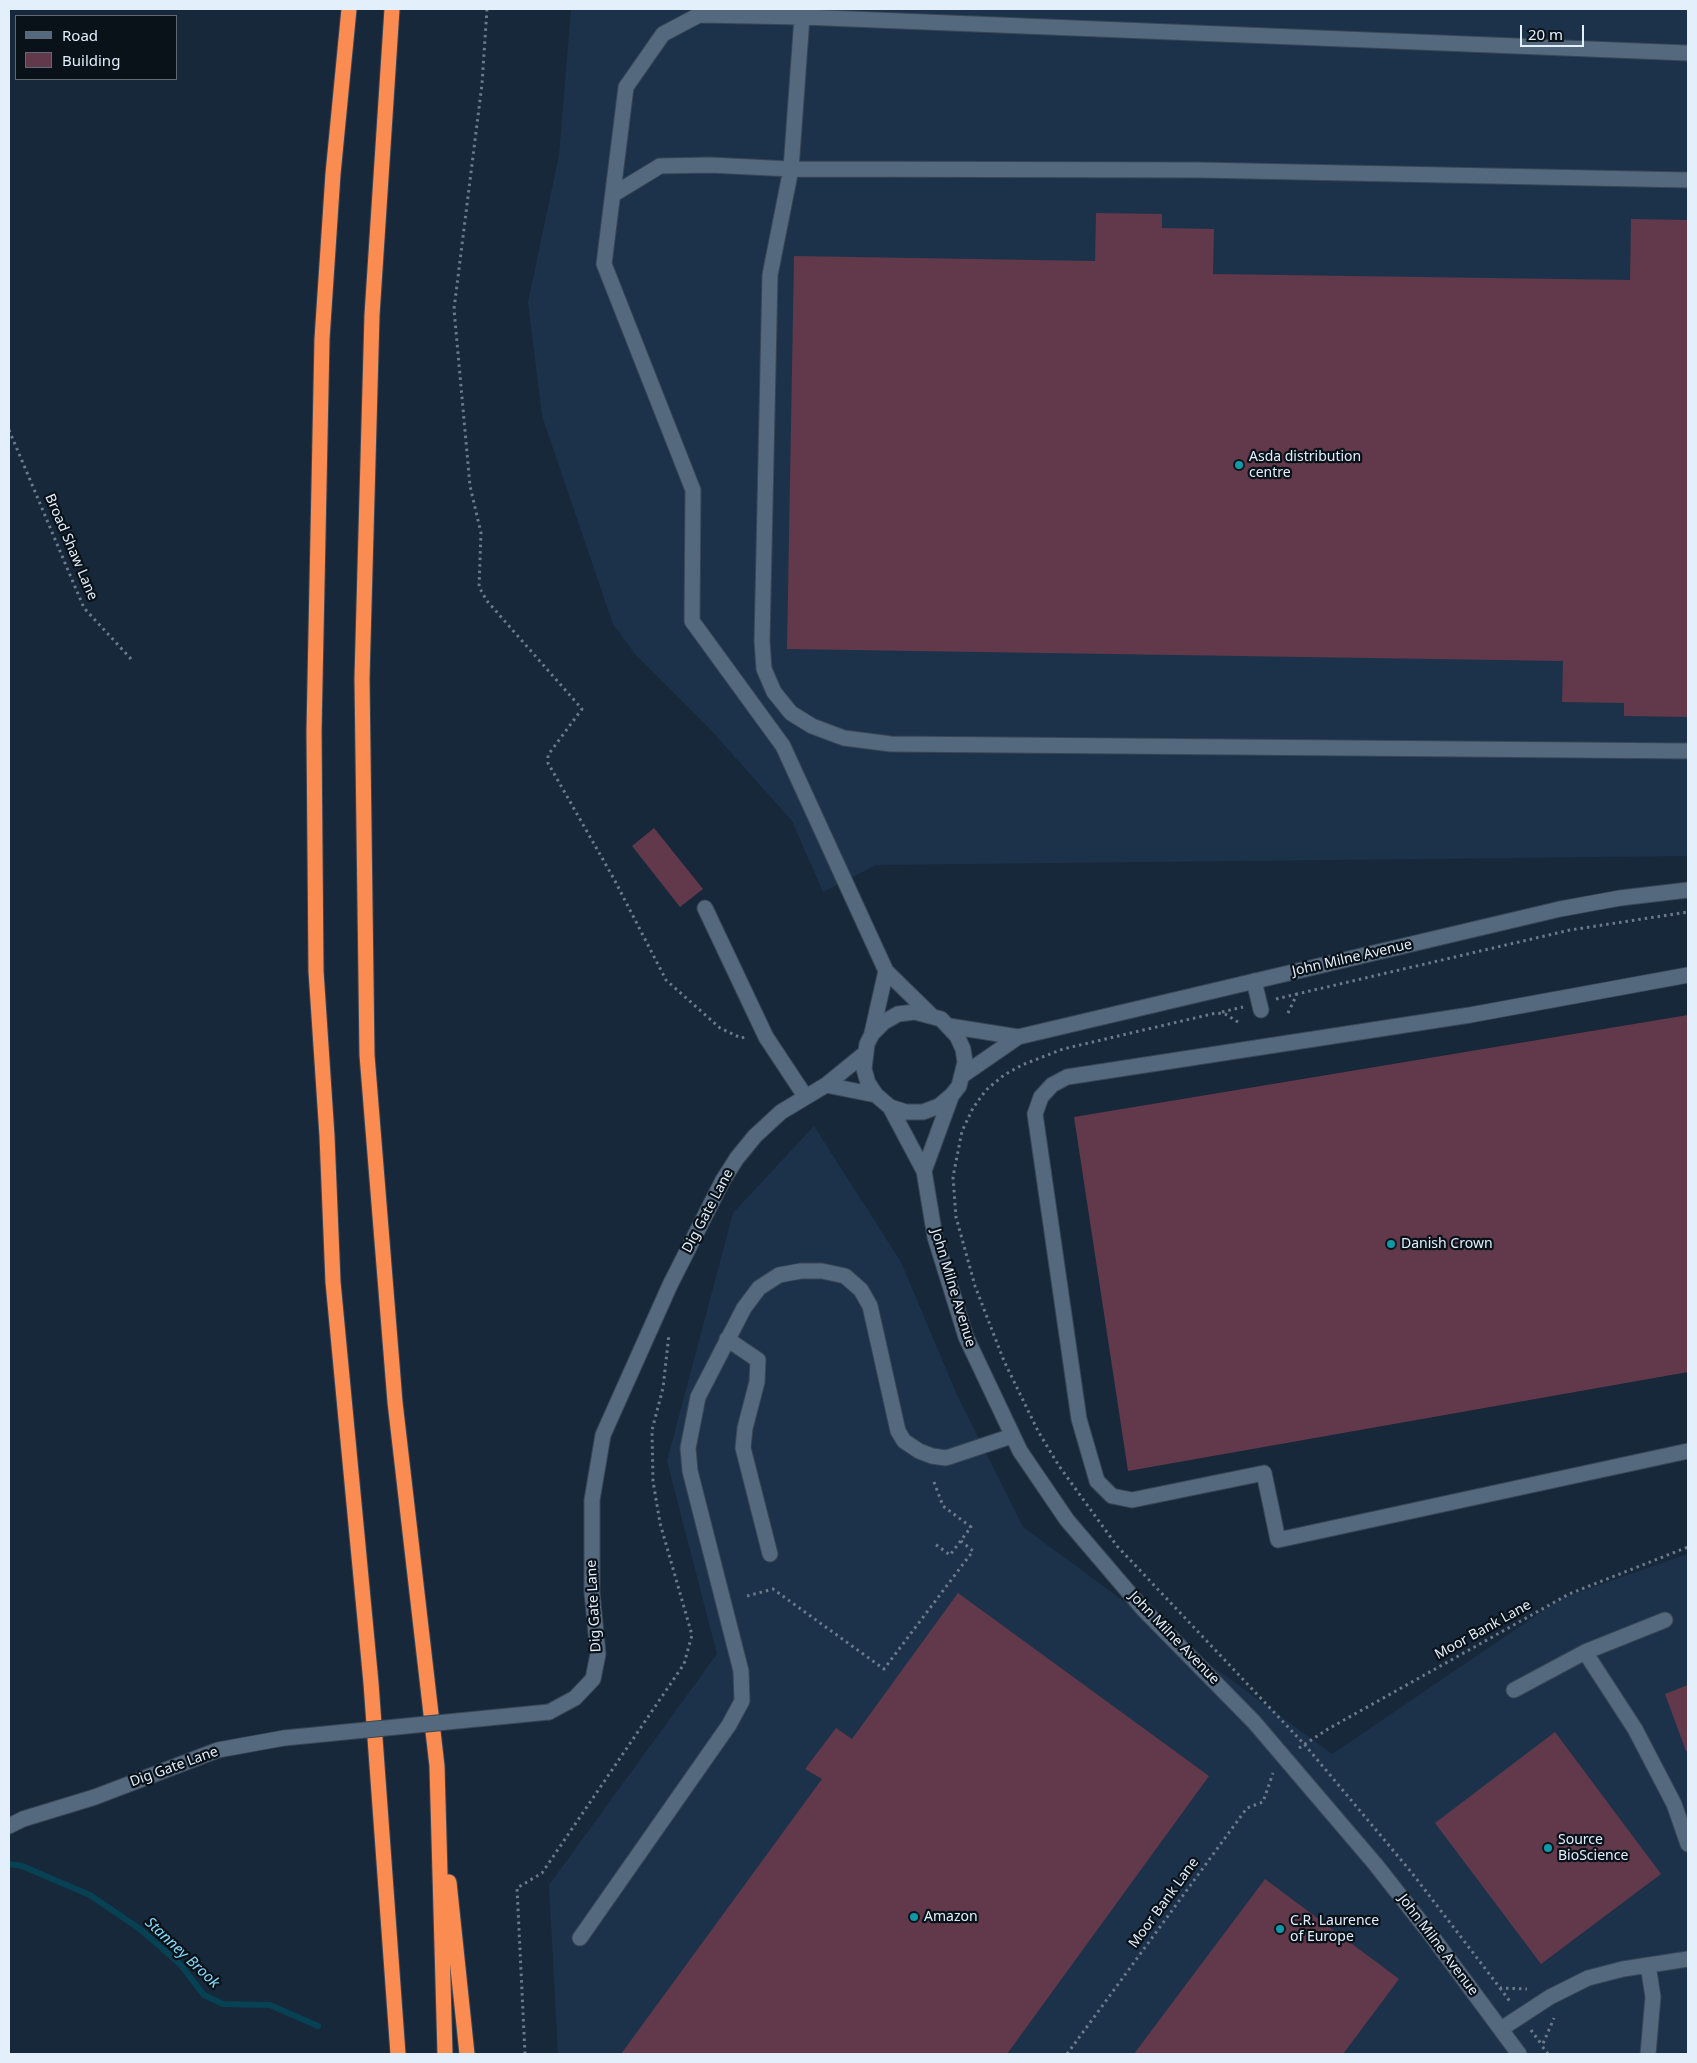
<!DOCTYPE html>
<html>
<head>
<meta charset="utf-8">
<style>
  body { margin:0 }
  #map { position:relative; width:1697px; height:2063px; overflow:hidden; background:#17283a; font-family:"Noto Sans",sans-serif }
  canvas { display:block }
  .frame { position:absolute; inset:0; border:10px solid #e4effc; pointer-events:none }
  .legend { position:absolute; left:15px; top:15px; width:162px; height:65px; box-sizing:border-box; background:#091119; border:1px solid #616a74; margin:0; padding:6px 9px; list-style:none; font-size:15px; color:#e4effc }
  .legend li { display:flex; align-items:center; gap:10px; height:25px }
  .legend b { width:25px; border:1px solid #616a74 }
  .scale { position:absolute; left:1520px; top:25px; width:64px; height:22px; box-sizing:border-box; border:2px solid #e4effc; border-top:0; padding-left:6px; font-size:15px; line-height:18px; white-space:nowrap; color:#e4effc; -webkit-text-stroke:4px #091119; paint-order:stroke }
</style>
</head>
<body>
<div id="map">
<canvas width="1697" height="2063"></canvas>
<div class="frame"></div>
<ul class="legend">
<li><b style="height:6px;background:#55697e"></b>Road</li>
<li><b style="height:14px;background:#61394a"></b>Building</li>
</ul>
<div class="scale">20 m</div>
</div>
<script>
const ctx = document.querySelector('canvas').getContext('2d');
ctx.lineJoin = 'round';
function fill(path, color) {
  ctx.fillStyle = color;
  ctx.fill(path, 'evenodd');
}
function toPath(rows) {
  const path = new Path2D();
  for (const r of rows) {
    path.moveTo(r[0], r[1]);
    for (let i = 2; i < r.length; i += 2) path.lineTo(r[i], r[i + 1]);
  }
  return path;
}
function trace(path, color, width, dash) {
  ctx.strokeStyle = color;
  ctx.lineWidth = width;
  ctx.lineCap = dash ? 'butt' : 'round';
  ctx.setLineDash(dash || []);
  ctx.stroke(path);
}
function label(font, color, halo, rows, align = 'center') {
  ctx.font = font + ' "Noto Sans",sans-serif';
  ctx.lineWidth = 4.5;
  ctx.setLineDash([]);
  ctx.textBaseline = 'middle';
  ctx.strokeStyle = halo;
  ctx.fillStyle = color;
  for (const [text, x, y, turn = 0] of rows) {
    ctx.save();
    ctx.translate(x, y);
    ctx.rotate((+turn || 0) * Math.PI / 180);
    ctx.textAlign = isNaN(turn) ? turn : align;
    if (halo) ctx.strokeText(text, 0, 0);
    ctx.fillText(text, 0, 0);
    ctx.restore();
  }
}
fill(toPath([
  [571,9,1688,9,1688,856,876,865,823,892,792,821,709,728,635,654,613,624,542,416,528,302,559,155],
  [814,1126,901,1262,957,1395,1023,1527,1332,1754,1562,1598,1688,1554,1688,2054,558,2054,549,1885,717,1654,667,1461,733,1213]
]), '#1c324a');
trace(toPath([
  [9,1864,22,1866,90,1895,140,1929,180,1964,204,1995,223,2004,270,2005,318,2026]
]), '#074254', 6);
fill(toPath([
  [1096,213,1162,214,1162,228,1214,229,1213,274,1630,280,1631,219,1688,220,1688,717,1624,716,1624,703,1562,702,1563,661,787,649,794,256,1095,261],
  [654,828,703,889,680,907,632,846],
  [1688,1015,1688,1372,1128,1471,1074,1117],
  [958,1593,1209,1776,1007,2054,621,2054,822,1779,805,1769,836,1728,852,1739],
  [1688,1685,1688,1751,1686,1751,1665,1694],
  [1555,1732,1661,1874,1541,1964,1435,1823],
  [1265,1879,1399,1979,1343,2054,1134,2054]
]), '#61394a');
const minor = toPath([
  [802,17,791,169,770,275,762,641,764,669,774,692,791,713,812,726,844,738,891,744,1688,751],
  [614,194,660,166,710,165,791,169,1199,170,1688,180],
  [705,908,766,1037,805,1096],
  [1688,975,1470,1015,1067,1077,1052,1085,1041,1097,1035,1114,1079,1419,1097,1481,1112,1496,1132,1500,1264,1473,1278,1540,1688,1451],
  [1254,981,1261,1010],
  [931,1015,886,971,783,746,692,621,693,490,604,264,626,87,663,34,699,15,802,17,1688,53],
  [949,1026,1018,1037],
  [872,1033,886,971],
  [864,1054,826,1085,876,1095],
  [963,1075,1018,1037,1560,909,1620,898,1688,890],
  [890,1107,906,1112,923,1112,939,1106,952,1095,959,1086,965,1062,963,1049,957,1036,941,1019,915,1012,898,1014,884,1022,872,1034,867,1044,864,1069,868,1083,876,1095,890,1107,924,1171,935,1237,966,1337,1020,1451,1067,1520,1143,1609,1254,1722,1376,1865,1431,1935,1519,2054],
  [924,1171,951,1097],
  [727,1339,758,1360,757,1382,745,1428,743,1448,770,1554],
  [1585,1652,1635,1729,1674,1804,1688,1844],
  [1514,1690,1585,1652,1665,1620],
  [549,1712,575,1698,593,1679,598,1654,592,1592,592,1500,603,1435,670,1285,723,1180,737,1158,755,1136,781,1112,826,1085],
  [9,1826,23,1819,95,1797,218,1750,284,1738],
  [580,1938,729,1725,742,1701,741,1671,690,1471,688,1448,698,1397,744,1308,759,1288,779,1275,801,1271,822,1271,845,1276,861,1290,870,1306,898,1431,904,1441,919,1451,932,1456,946,1458,1012,1436],
  [1648,1965,1653,1997,1648,2054],
  [1501,2029,1550,1997,1588,1978,1623,1969,1688,1959]
]);
const highway = toPath([
  [349,9,333,174,322,339,314,731,316,971,327,1136,333,1282,371,1683,398,2054],
  [392,9,372,315,362,678,367,1055,395,1402,437,1766,445,2054],
  [449,1882,467,2054]
]);
trace(minor, '#384656', 17);
trace(highway, '#384656', 17);
trace(toPath([
  [487,9,482,84,454,309,470,486,481,533,479,587,487,601,582,709,548,755,548,763,614,879,666,980,720,1028,741,1038,746,1037],
  [9,430,84,608,132,660],
  [1276,999,1297,994],
  [1222,1012,1243,1007],
  [1288,1013,1297,994,1570,930,1688,912],
  [1238,1022,1225,1014,1216,1013,1063,1049,1022,1065,1004,1075,986,1090,973,1108,962,1131,953,1177,956,1217,975,1286,1004,1361,1038,1431,1059,1466,1117,1546,1305,1745,1412,1873,1500,1988,1527,1989],
  [934,1482,943,1506,971,1527,950,1555,935,1544],
  [747,1596,773,1589,884,1669,973,1551,961,1541],
  [1299,1748,1328,1729,1569,1594,1688,1547],
  [1500,1988,1511,2003],
  [1531,2030,1542,2045],
  [525,2054,517,1888,542,1873,684,1664,692,1635,660,1523,653,1481,652,1430,663,1388,669,1334],
  [1067,2054,1247,1808,1263,1802,1273,1773],
  [1548,2054,1542,2046,1554,2018]
]), '#6c7a8a', 3, [2.5, 4]);
trace(minor, '#55697e', 15);
trace(highway, '#fa8b51', 15);
const minorBridge = toPath([
  [284,1738,549,1712]
]);
trace(minorBridge, '#384656', 17, []);
trace(minorBridge, '#55697e', 15);
for (const [x, y, r, color] of [
  [1239,465,5,"#0f9aa8"],
  [1391,1244,5,"#0f9aa8"],
  [1548,1848,5,"#0f9aa8"],
  [914,1917,5,"#0f9aa8"],
  [1280,1929,5,"#0f9aa8"]
]) {
  const dot = new Path2D();
  dot.arc(x, y, r, 0, 2 * Math.PI);
  ctx.fillStyle = color;
  ctx.fill(dot);
  trace(dot, '#091119', 2);
}
label('14px', '#e4effc', '#091119', [
  ["Asda distribution",1249,457],
  ["centre",1249,473],
  ["Danish Crown",1401,1244],
  ["Source",1558,1840],
  ["BioScience",1558,1856],
  ["Amazon",924,1917],
  ["C.R. Laurence",1290,1921],
  ["of Europe",1290,1937]
], 'left');
label('14px', '#e4effc', '#091119', [
  ["Broad Shaw Lane",71,547,67],
  ["John Milne Avenue",1352,958,-13],
  ["Dig Gate Lane",708,1211,-62],
  ["John Milne Avenue",953,1288,73],
  ["Dig Gate Lane",594,1606,-93],
  ["Moor Bank Lane",1483,1630,-29],
  ["John Milne Avenue",1174,1638,46],
  ["Dig Gate Lane",174,1767,-20],
  ["Moor Bank Lane",1164,1903,-54],
  ["John Milne Avenue",1438,1945,53]
]);
label('italic 15px', '#86daf9', '#091119', [
  ["Stanney Brook",182,1953,43]
]);
</script>
</body>
</html>
